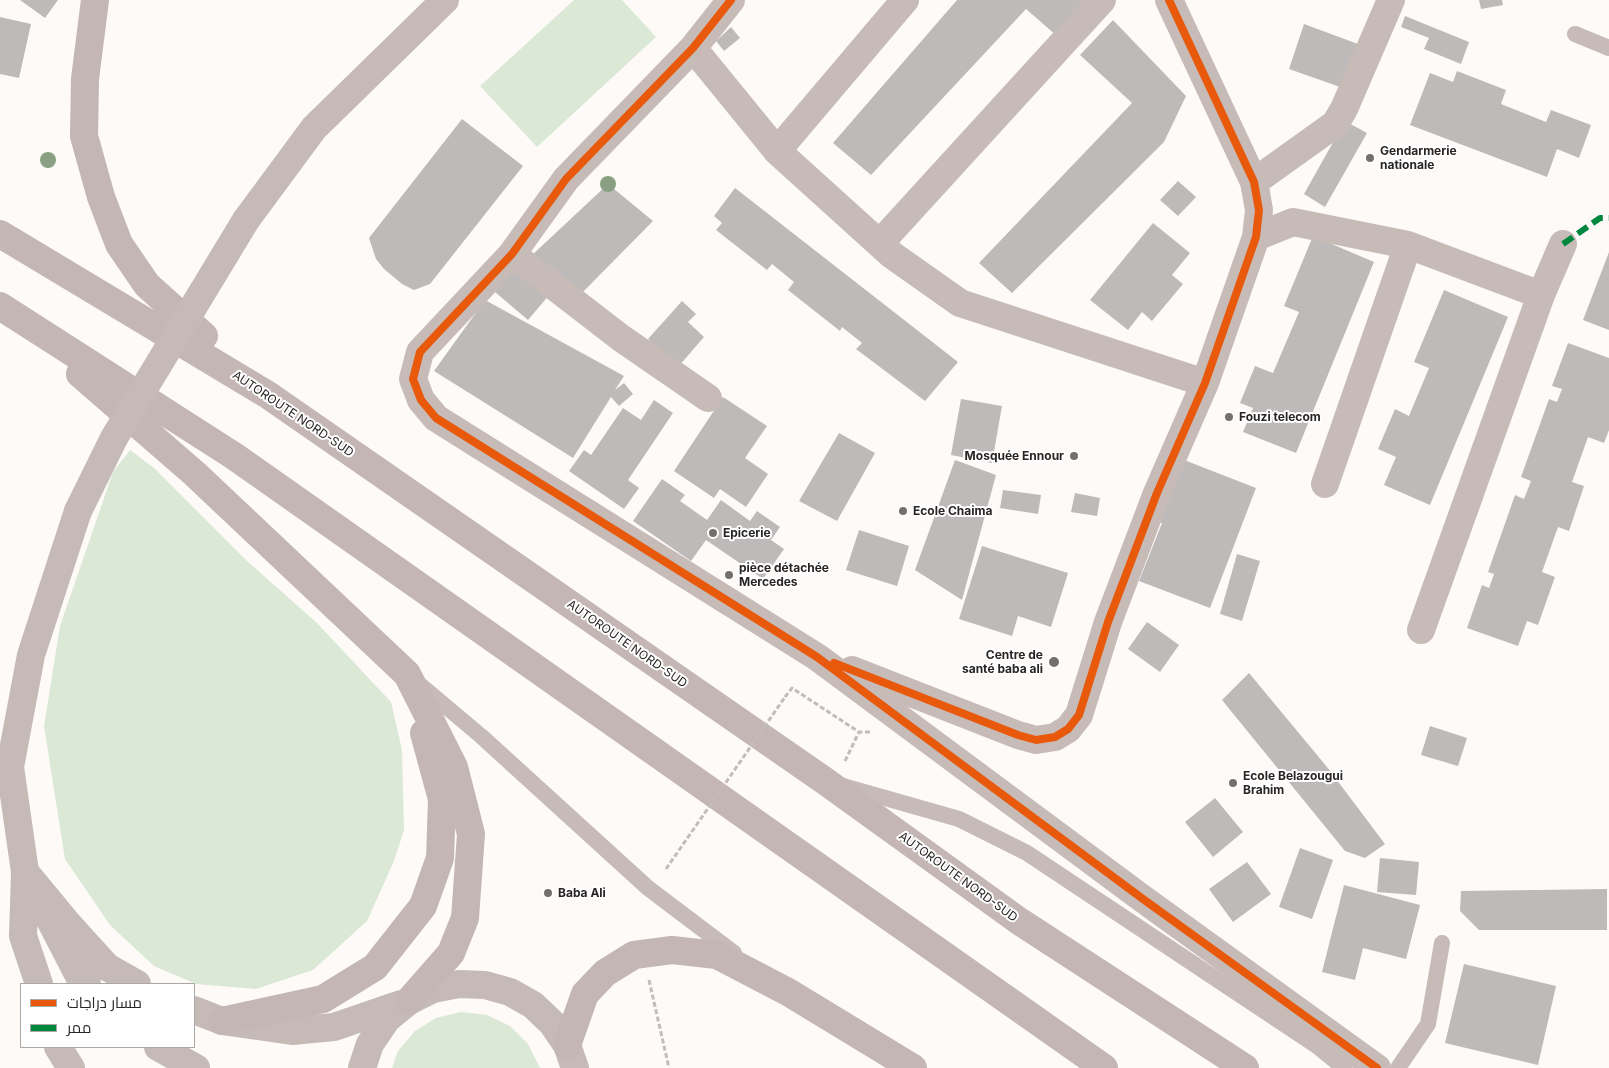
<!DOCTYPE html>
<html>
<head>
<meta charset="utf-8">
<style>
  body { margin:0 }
  #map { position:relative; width:1609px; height:1068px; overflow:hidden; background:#fdfaf8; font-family:Inter,Cairo,sans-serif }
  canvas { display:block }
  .legend { position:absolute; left:20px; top:983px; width:175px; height:65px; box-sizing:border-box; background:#fff; border:1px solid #a9a8a7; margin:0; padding:6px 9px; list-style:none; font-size:15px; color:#282524 }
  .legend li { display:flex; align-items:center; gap:10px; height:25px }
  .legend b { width:25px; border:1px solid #a9a8a7 }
</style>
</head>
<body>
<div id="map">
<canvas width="1609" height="1068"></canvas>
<ul class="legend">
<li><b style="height:6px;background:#e8590c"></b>مسار دراجات</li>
<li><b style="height:6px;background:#00873e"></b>ممر</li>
</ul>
</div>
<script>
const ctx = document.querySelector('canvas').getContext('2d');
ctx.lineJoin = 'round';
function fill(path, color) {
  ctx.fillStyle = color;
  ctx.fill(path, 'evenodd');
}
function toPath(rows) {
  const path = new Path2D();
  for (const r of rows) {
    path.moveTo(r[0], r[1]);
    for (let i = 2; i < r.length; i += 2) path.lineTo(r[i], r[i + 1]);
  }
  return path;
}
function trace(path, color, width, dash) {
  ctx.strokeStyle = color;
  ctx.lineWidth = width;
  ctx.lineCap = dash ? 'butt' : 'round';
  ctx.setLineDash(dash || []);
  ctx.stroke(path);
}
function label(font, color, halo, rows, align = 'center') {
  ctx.font = font + ' Inter,sans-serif';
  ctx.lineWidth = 4;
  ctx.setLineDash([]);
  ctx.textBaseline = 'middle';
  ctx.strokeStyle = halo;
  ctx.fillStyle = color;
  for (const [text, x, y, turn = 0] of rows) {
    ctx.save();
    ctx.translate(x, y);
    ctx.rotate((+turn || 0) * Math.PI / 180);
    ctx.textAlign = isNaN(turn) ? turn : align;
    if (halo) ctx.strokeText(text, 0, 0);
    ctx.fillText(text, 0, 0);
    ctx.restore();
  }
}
fill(toPath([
  [574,0,622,0,656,37,537,147,480,86],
  [130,450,154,468,247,561,317,623,391,702,402,750,404,830,394,861,367,921,313,970,256,989,196,984,154,966,110,925,65,859,44,726,60,626,113,472],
  [461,1012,487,1015,510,1026,528,1044,540,1068,392,1068,398,1051,415,1031,436,1018]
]), '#dae8d5');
fill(toPath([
  [20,0,58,0,45,18],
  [957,0,1092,0,1057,36,1026,9,871,175,833,143],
  [1479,0,1502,0,1503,5,1481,9],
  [1405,16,1469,42,1461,64,1424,49,1429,38,1401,27],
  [0,17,31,24,19,78,0,74],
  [1113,20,1186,96,1164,142,1012,293,979,263,1132,103,1080,55],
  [1304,24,1358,44,1343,88,1289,69],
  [731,27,740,38,724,51,716,41],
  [1457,71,1506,90,1501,104,1546,122,1551,110,1591,125,1579,158,1557,149,1547,177,1410,125,1430,73,1453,82],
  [462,119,523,166,430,284,414,290,402,284,384,269,376,259,369,238],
  [1345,121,1367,133,1325,207,1304,194],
  [1178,181,1196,197,1178,216,1160,200],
  [608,184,653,221,577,298,530,257],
  [735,188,958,362,925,401,856,349,862,343,842,327,840,331,788,290,794,282,772,264,767,270,716,230,722,223,714,216],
  [1153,223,1190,253,1172,275,1183,284,1152,321,1142,312,1128,330,1090,300],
  [1313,236,1374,262,1296,453,1243,432,1253,408,1240,403,1255,366,1273,373,1299,312,1284,306],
  [1609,252,1609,330,1583,320],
  [517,267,550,294,528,320,495,292],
  [1444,290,1508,317,1430,505,1384,485,1396,457,1378,449,1395,409,1409,416,1429,368,1414,362],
  [485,300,624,376,615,390,624,383,633,394,619,406,611,397,573,458,434,371],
  [682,301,696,314,688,322,704,337,678,367,648,339],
  [1568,343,1609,358,1609,430,1604,443,1588,437,1572,482,1584,486,1569,531,1558,527,1542,572,1555,577,1538,625,1527,621,1518,646,1467,628,1482,585,1489,588,1494,574,1488,572,1515,495,1524,499,1531,481,1521,477,1549,399,1557,402,1562,389,1552,386],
  [723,397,767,426,745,458,768,474,746,507,720,489,714,498,674,471],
  [961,399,1002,406,992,463,951,455],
  [654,400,673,413,628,480,639,488,624,509,569,471,584,450,591,455,623,408,641,420],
  [839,433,875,453,837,521,799,501],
  [1179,458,1256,488,1210,608,1139,581,1162,523,1155,520],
  [955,460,996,475,962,600,915,570],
  [662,479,685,495,680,501,707,520,721,500,750,521,757,511,780,527,771,540,784,549,763,579,706,540,691,561,633,521],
  [1003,490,1041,495,1038,514,1000,508],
  [1075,493,1100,498,1097,516,1071,512],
  [859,530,909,546,897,586,846,570],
  [982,546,1068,573,1051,627,1018,616,1012,636,959,619],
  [1237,554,1260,561,1242,621,1220,614],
  [1147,622,1179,645,1160,672,1128,649],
  [1249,673,1327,767,1385,844,1365,858,1345,851,1222,700],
  [1430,726,1467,738,1458,766,1421,755],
  [1215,798,1243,832,1213,857,1185,822],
  [1300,848,1333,860,1312,919,1279,907],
  [1380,858,1419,862,1416,895,1377,892],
  [1247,862,1271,894,1233,922,1209,889],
  [1344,885,1420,905,1406,959,1363,948,1355,980,1322,972],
  [1607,889,1607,930,1479,930,1460,911,1461,891],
  [1464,964,1556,986,1538,1065,1445,1043]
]), '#bdbab9');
trace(toPath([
  [785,697,792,688,859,732,871,732],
  [845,761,859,732],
  [649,980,669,1068]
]), '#c4bcb9', 3, [5, 2.5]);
trace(toPath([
  [1575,34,1609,48],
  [418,683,481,736,648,888,734,953],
  [843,786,959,819,1027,853,1317,1046,1344,1068],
  [1398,1068,1428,1024,1442,943]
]), '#c7bbb8', 16);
trace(toPath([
  [731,0,693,48,566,179,512,254,420,352,413,379,421,400,436,418,817,657,1143,899,1377,1068],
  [693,48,777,151,892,255,960,303,1205,383],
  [777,151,905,0],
  [1254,182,1335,124,1344,109,1391,0],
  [1256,237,1293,222,1408,245,1541,295,1421,630],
  [880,243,1102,0],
  [512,254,621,338,708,398],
  [1541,295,1563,244],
  [1325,484,1408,245],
  [852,670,1018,735,1036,740,1055,737,1068,729,1079,715,1108,622,1157,493,1205,383,1256,237,1259,210,1254,182,1169,0]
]), '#c7bbb8', 28);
trace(toPath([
  [246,220,314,128,445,0],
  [25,872,68,924,107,967,137,984],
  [48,916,79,976,87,984],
  [39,984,23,936,25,872,10,767,31,655,78,511],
  [194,1010,222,1021,292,1031,334,1027,401,1004],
  [58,1047,71,1068],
  [158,1047,196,1068],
  [362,1068,370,1044,387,1019,409,1001,433,989,459,984,485,985,510,992,533,1005,552,1023,567,1045,575,1068]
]), '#c6bab7', 28);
trace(toPath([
  [95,0,85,79,84,136,101,197,119,244,147,285,204,336],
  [0,234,268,395,825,781,1019,921,1245,1068],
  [0,306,234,456,1104,1068],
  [80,374,195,474,407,674,454,767,471,834,465,918,451,953,409,1001],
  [222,1021,323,999,375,967,423,906,440,858,442,799,424,733],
  [567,1045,585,994,605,973,634,955,672,950,717,955,788,992,913,1068]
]), '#c4b6b4', 28);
trace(toPath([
  [666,869,785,697]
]), '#c4bcb9', 3, [5, 2.5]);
trace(toPath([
  [78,511,114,438,246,220]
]), '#c6bab7', 28);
trace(toPath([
  [1563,244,1600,218,1609,218]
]), '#00873e', 6, [12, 6]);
trace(toPath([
  [731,0,693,48,566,179,512,254,420,352,413,379,421,400,436,418,817,657,1143,899,1377,1068],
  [834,663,1018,735,1036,740,1055,737,1068,729,1079,715,1108,622,1157,493,1205,383,1256,237,1259,210,1254,182,1169,0]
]), '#e8590c', 8);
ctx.fillStyle = '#8ba083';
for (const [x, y] of [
  [48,160],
  [608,184]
]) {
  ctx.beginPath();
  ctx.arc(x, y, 8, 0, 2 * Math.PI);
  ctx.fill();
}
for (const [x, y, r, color] of [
  [1370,158,5,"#73706e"],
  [1229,417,5,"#73706e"],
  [1074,456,5,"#73706e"],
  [903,511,5,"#73706e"],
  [713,533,5,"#73706e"],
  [729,575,5,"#73706e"],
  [1054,662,6,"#73706e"],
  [1233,783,5,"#73706e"],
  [548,893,5,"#73706e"]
]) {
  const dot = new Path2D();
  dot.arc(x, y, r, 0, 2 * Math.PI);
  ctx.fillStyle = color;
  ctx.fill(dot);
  trace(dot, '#fff', 2);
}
label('bold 12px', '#282524', '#fff', [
  ["Gendarmerie",1380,151],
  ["nationale",1380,165],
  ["Fouzi telecom",1239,417],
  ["Mosquée Ennour",1064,456,"right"],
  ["Ecole Chaima",913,511],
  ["Epicerie",723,533],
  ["pièce détachée",739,568],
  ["Mercedes",739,582],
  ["Centre de",1043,655,"right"],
  ["santé baba ali",1043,669,"right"],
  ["Ecole Belazougui",1243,776],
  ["Brahim",1243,790],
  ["Baba Ali",558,893]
], 'left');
label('12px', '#282524', '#fff', [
  ["AUTOROUTE NORD-SUD",293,414,34],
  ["AUTOROUTE NORD-SUD",627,644,35],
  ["AUTOROUTE NORD-SUD",958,877,36]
]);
</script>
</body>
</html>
